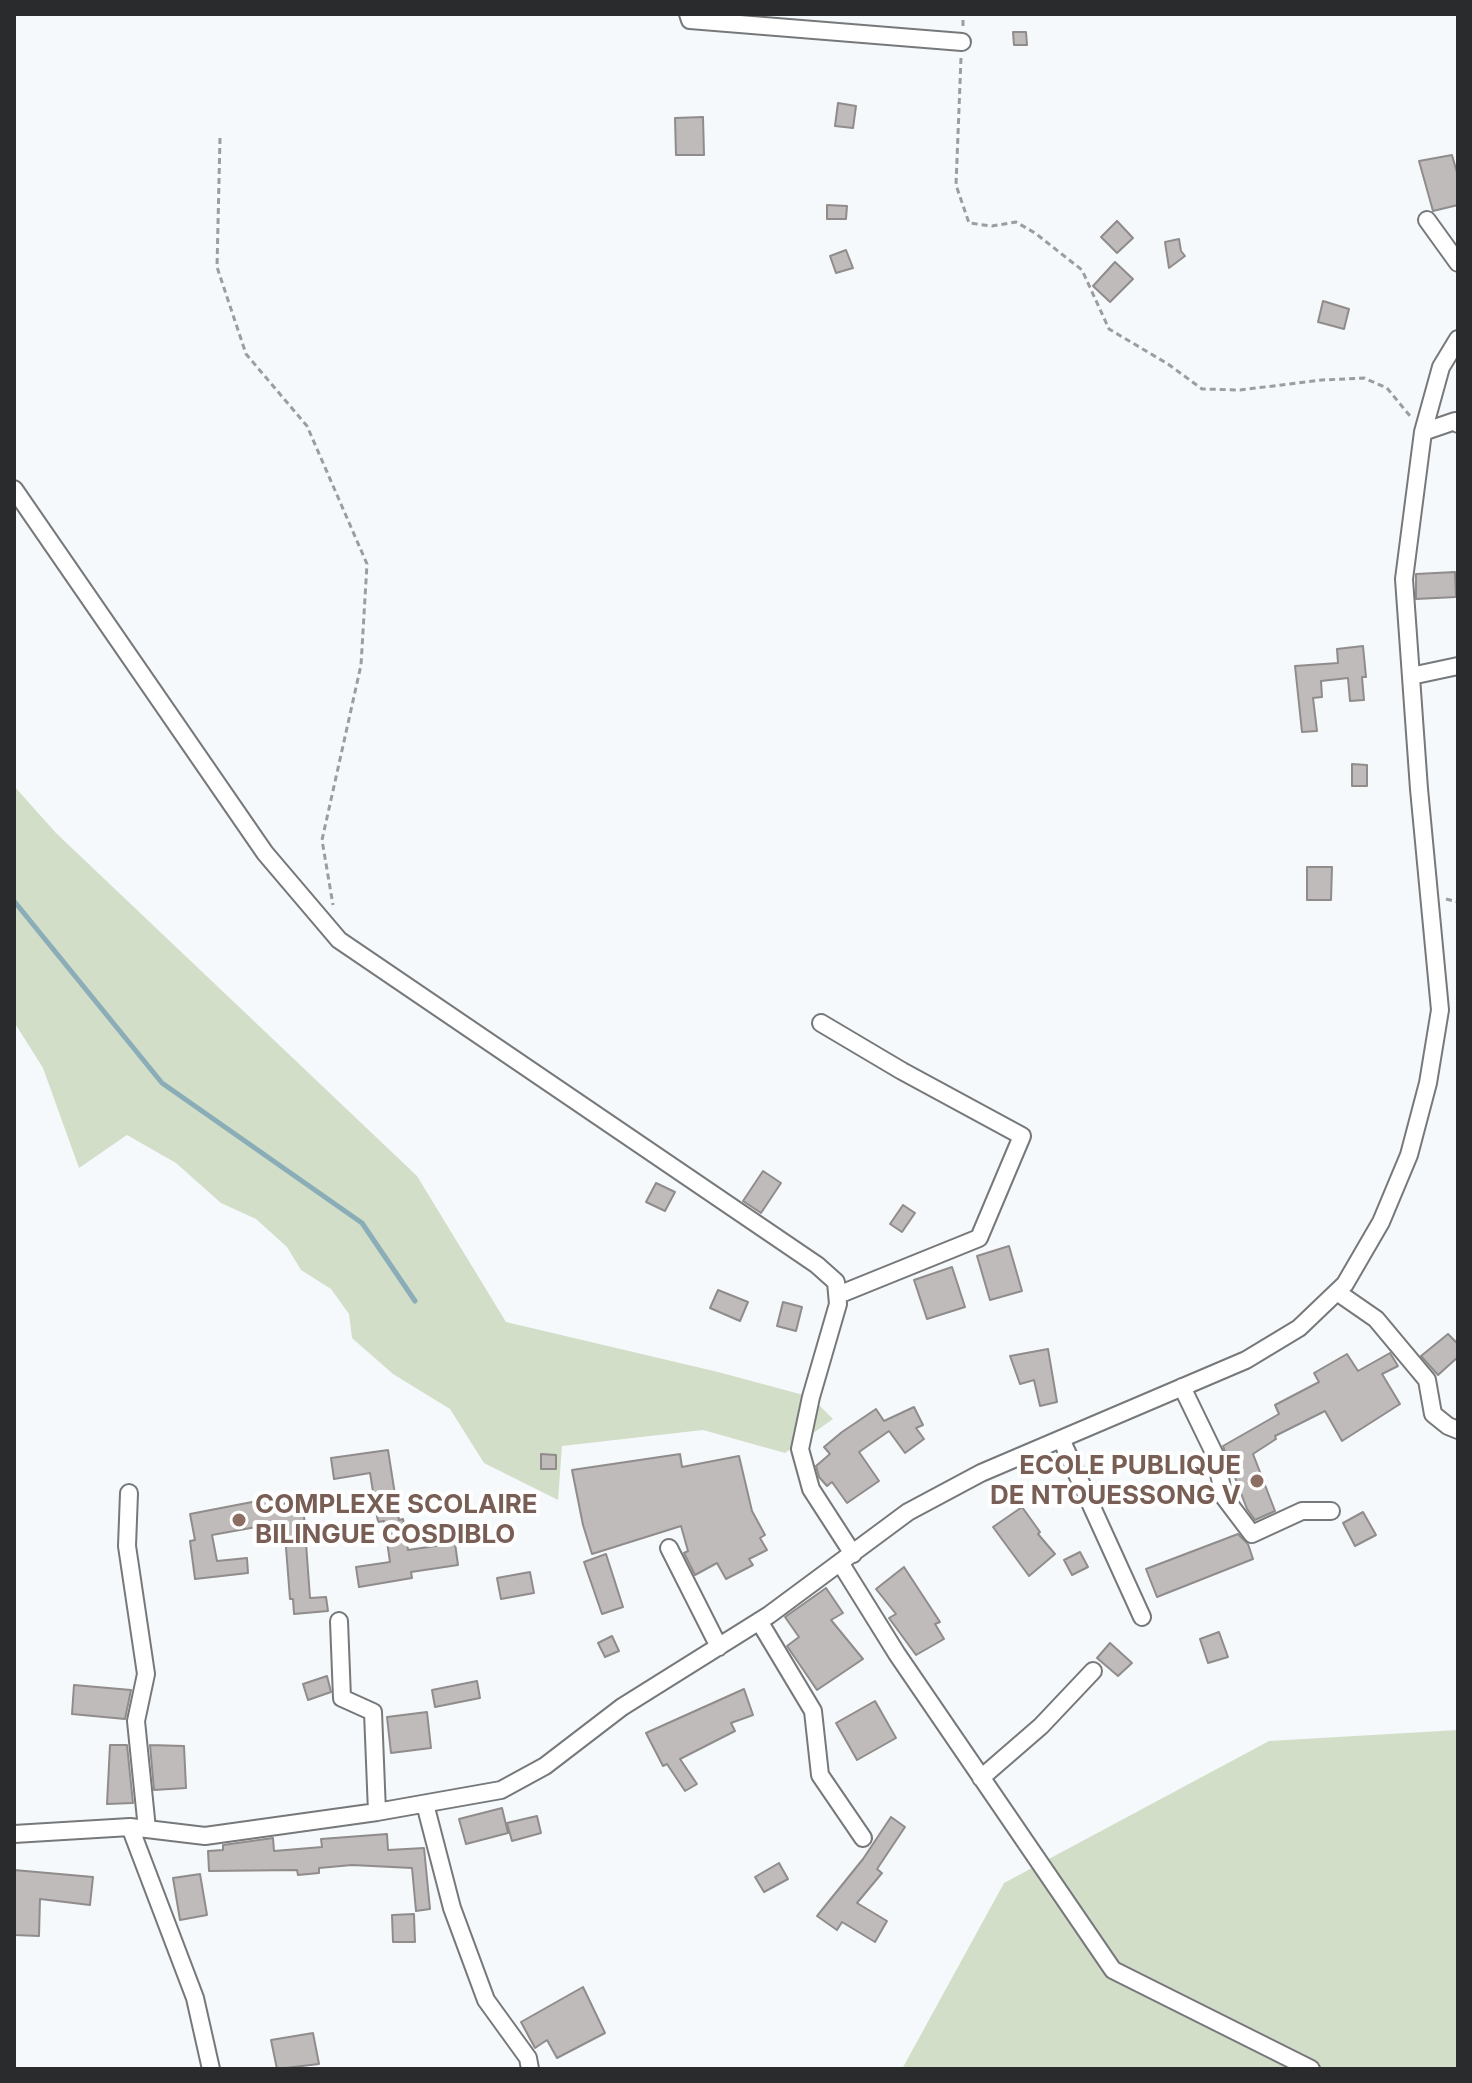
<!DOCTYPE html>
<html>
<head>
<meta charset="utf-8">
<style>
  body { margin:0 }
  #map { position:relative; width:1472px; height:2083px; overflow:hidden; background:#f6f9fb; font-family:Inter,sans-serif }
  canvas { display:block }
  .frame { position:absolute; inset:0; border:16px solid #2a2b2c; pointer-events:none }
</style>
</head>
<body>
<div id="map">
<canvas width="1472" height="2083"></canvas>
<div class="frame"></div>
</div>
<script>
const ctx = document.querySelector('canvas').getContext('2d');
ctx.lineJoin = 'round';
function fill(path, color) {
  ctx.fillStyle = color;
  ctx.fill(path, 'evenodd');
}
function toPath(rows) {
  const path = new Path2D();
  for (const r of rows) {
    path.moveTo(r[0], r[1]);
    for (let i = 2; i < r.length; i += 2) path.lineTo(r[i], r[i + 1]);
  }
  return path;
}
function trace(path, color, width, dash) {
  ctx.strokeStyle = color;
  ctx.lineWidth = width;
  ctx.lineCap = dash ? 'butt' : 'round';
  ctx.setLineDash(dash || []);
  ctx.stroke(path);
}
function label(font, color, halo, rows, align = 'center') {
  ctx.font = font + ' Inter,sans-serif';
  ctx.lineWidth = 8;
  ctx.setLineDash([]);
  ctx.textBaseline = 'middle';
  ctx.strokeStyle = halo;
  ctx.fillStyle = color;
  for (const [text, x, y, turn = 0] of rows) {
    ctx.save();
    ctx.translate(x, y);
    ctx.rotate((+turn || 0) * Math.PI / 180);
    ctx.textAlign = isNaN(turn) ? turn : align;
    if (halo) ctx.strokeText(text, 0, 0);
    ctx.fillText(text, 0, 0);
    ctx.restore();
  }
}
fill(toPath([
  [14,786,56,833,417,1176,506,1322,718,1372,811,1397,833,1419,785,1453,703,1430,562,1446,558,1500,484,1463,450,1409,393,1374,352,1338,349,1314,331,1289,301,1270,287,1247,256,1219,221,1203,176,1163,127,1135,79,1168,43,1068,14,1022],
  [1458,1730,1458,2069,902,2069,1004,1883,1269,1741]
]), '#d3dec9');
trace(toPath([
  [14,901,162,1083,362,1223,415,1301]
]), '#8aadb7', 5);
const building = toPath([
  [1013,32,1026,32,1027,45,1014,45,1013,32],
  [838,103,856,106,853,128,835,126,838,103],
  [703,117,704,155,676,155,675,118,703,117],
  [1452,155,1458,176,1458,205,1433,211,1419,161,1452,155],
  [827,205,847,206,846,219,827,219,827,205],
  [1117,221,1133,238,1117,253,1101,237,1117,221],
  [1179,239,1181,251,1185,256,1169,268,1165,242,1179,239],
  [846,250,853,268,836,273,830,256,846,250],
  [1115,262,1133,279,1110,302,1093,286,1115,262],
  [1323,301,1349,309,1344,329,1318,322,1323,301],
  [1455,572,1456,597,1416,599,1416,574,1455,572],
  [1363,646,1366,677,1362,677,1364,700,1350,701,1348,678,1321,681,1322,697,1313,698,1317,731,1302,732,1295,666,1338,663,1337,649,1363,646],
  [1352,764,1367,765,1367,786,1352,786,1352,764],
  [1307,867,1332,867,1331,900,1307,900,1307,867],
  [763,1171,781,1183,761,1213,743,1201,763,1171],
  [656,1183,675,1192,665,1211,646,1202,656,1183],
  [903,1205,915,1213,902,1232,890,1224,903,1205],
  [1009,1246,1022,1291,990,1300,977,1256,1009,1246],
  [952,1267,965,1307,927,1319,914,1280,952,1267],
  [718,1290,748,1302,740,1321,710,1308,718,1290],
  [783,1302,802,1307,796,1331,777,1326,783,1302],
  [1448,1334,1458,1344,1458,1357,1438,1375,1421,1356,1448,1334],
  [1048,1349,1057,1402,1040,1406,1034,1380,1020,1384,1010,1356,1048,1349],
  [1390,1353,1398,1366,1382,1374,1400,1404,1342,1441,1325,1411,1275,1436,1276,1439,1253,1454,1275,1511,1255,1520,1247,1509,1223,1446,1279,1414,1275,1405,1319,1382,1314,1373,1347,1354,1358,1371,1390,1353],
  [914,1407,923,1425,916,1428,924,1439,905,1453,889,1431,859,1452,879,1481,847,1503,832,1482,827,1486,819,1477,816,1466,830,1454,824,1447,842,1432,876,1409,884,1421,914,1407],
  [388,1450,399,1520,403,1519,408,1550,455,1543,458,1565,411,1572,412,1578,359,1587,356,1567,390,1562,384,1521,378,1522,370,1473,334,1479,331,1458,388,1450],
  [541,1454,556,1455,556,1469,541,1469,541,1454],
  [680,1454,682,1467,739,1456,752,1511,765,1535,760,1538,767,1550,749,1559,753,1565,726,1579,717,1563,695,1575,684,1553,688,1551,681,1526,592,1554,583,1525,572,1470,680,1454],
  [278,1497,279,1504,303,1502,310,1598,326,1597,328,1611,294,1614,293,1599,290,1599,284,1522,212,1535,217,1561,247,1558,248,1573,195,1579,190,1541,195,1540,190,1514,278,1497],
  [1022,1507,1040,1532,1038,1534,1055,1554,1029,1576,993,1527,1022,1507],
  [1363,1512,1376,1535,1355,1546,1343,1523,1363,1512],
  [1238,1534,1248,1544,1253,1559,1157,1597,1146,1569,1238,1534],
  [1080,1552,1088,1567,1072,1575,1064,1560,1080,1552],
  [606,1554,623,1607,602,1614,584,1562,606,1554],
  [904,1567,940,1622,935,1624,944,1639,916,1655,889,1618,896,1614,876,1589,904,1567],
  [530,1572,534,1593,501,1599,497,1578,530,1572],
  [826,1588,843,1613,831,1620,863,1659,817,1690,787,1646,799,1637,785,1617,826,1588],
  [1219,1632,1228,1657,1208,1663,1200,1639,1219,1632],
  [612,1636,619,1651,605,1657,598,1643,612,1636],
  [1110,1643,1132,1663,1118,1676,1097,1658,1110,1643],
  [327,1676,331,1692,308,1700,303,1684,327,1676],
  [477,1681,480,1698,435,1707,432,1690,477,1681],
  [74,1685,131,1690,125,1719,72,1714,74,1685],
  [744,1689,753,1715,731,1723,735,1731,680,1759,697,1784,685,1791,667,1764,663,1766,646,1733,744,1689],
  [875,1701,896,1738,857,1760,836,1723,875,1701],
  [427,1712,431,1748,391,1753,387,1717,427,1712],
  [110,1745,127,1745,133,1803,107,1804,110,1745],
  [150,1745,184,1746,186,1788,154,1790,150,1745],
  [502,1808,508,1833,466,1844,459,1819,502,1808],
  [537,1816,541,1833,512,1841,507,1823,537,1816],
  [891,1817,905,1827,877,1869,882,1873,857,1903,887,1921,875,1942,842,1922,837,1930,817,1916,863,1859,891,1817],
  [387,1834,388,1850,424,1848,430,1909,416,1911,412,1868,352,1865,319,1868,319,1873,298,1875,297,1870,209,1871,208,1851,223,1850,223,1845,273,1838,274,1851,322,1847,321,1839,387,1834],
  [779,1863,788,1879,764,1892,755,1877,779,1863],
  [14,1870,93,1877,90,1905,40,1899,39,1936,14,1935,14,1870],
  [200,1874,207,1915,180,1920,173,1878,200,1874],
  [414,1914,415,1942,393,1942,392,1915,414,1914],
  [583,1987,605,2033,557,2058,547,2040,535,2048,521,2022,583,1987],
  [313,2033,319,2064,277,2069,271,2040,313,2033]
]);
fill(building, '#bfbbbb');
trace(building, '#8f8c8b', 2);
const street = toPath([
  [688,14,690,20,962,42],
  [1427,220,1458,263],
  [1423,432,1455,421,1458,424],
  [14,489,265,853,339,940,817,1265,836,1282,838,1304,811,1397,800,1449,811,1489,853,1554],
  [1411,676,1458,666],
  [821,1023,902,1071,1022,1136,979,1238,838,1295],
  [1337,1292,1376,1319,1427,1380,1433,1414,1448,1426,1458,1430],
  [1182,1387,1215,1455,1224,1497,1252,1534,1302,1511,1331,1511],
  [1061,1439,1142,1617],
  [129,1493,127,1546,146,1674,136,1721,147,1829],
  [669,1548,719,1647],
  [841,1564,897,1654,1113,1970,1311,2069],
  [339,1621,342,1698,373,1712,377,1812],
  [759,1621,813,1711,820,1775,863,1838],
  [981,1778,1041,1726,1093,1671],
  [425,1804,452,1908,486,2000,528,2058,530,2069],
  [130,1827,195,1998,211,2069],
  [14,1834,130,1827,205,1836,377,1812,501,1790,545,1766,622,1707,769,1615,908,1512,981,1473,1246,1360,1299,1328,1345,1284,1381,1222,1409,1155,1428,1083,1440,1010,1419,789,1404,579,1423,432,1441,367,1458,339]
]);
trace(street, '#76787a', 20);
trace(toPath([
  [963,26,963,14],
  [961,58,956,185,969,223,992,226,1016,222,1035,233,1082,270,1109,329,1168,364,1202,389,1240,390,1322,380,1364,378,1387,388,1410,416],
  [220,138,217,267,246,354,307,426,367,564,361,665,322,840,333,905],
  [1446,899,1458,902]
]), '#9b9d9f', 3, [6, 4]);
trace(street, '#fff', 16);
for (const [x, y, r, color] of [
  [1257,1481,8,"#8d6e63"],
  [239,1520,8,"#8d6e63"]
]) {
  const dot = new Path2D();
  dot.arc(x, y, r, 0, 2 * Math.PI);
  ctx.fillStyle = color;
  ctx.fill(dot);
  trace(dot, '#fff', 3);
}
label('bold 26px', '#785e54', '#fff', [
  ["ECOLE PUBLIQUE",1241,1466],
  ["DE NTOUESSONG V",1241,1496],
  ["COMPLEXE SCOLAIRE",255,1505,"left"],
  ["BILINGUE COSDIBLO",255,1535,"left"]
], 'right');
</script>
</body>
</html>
